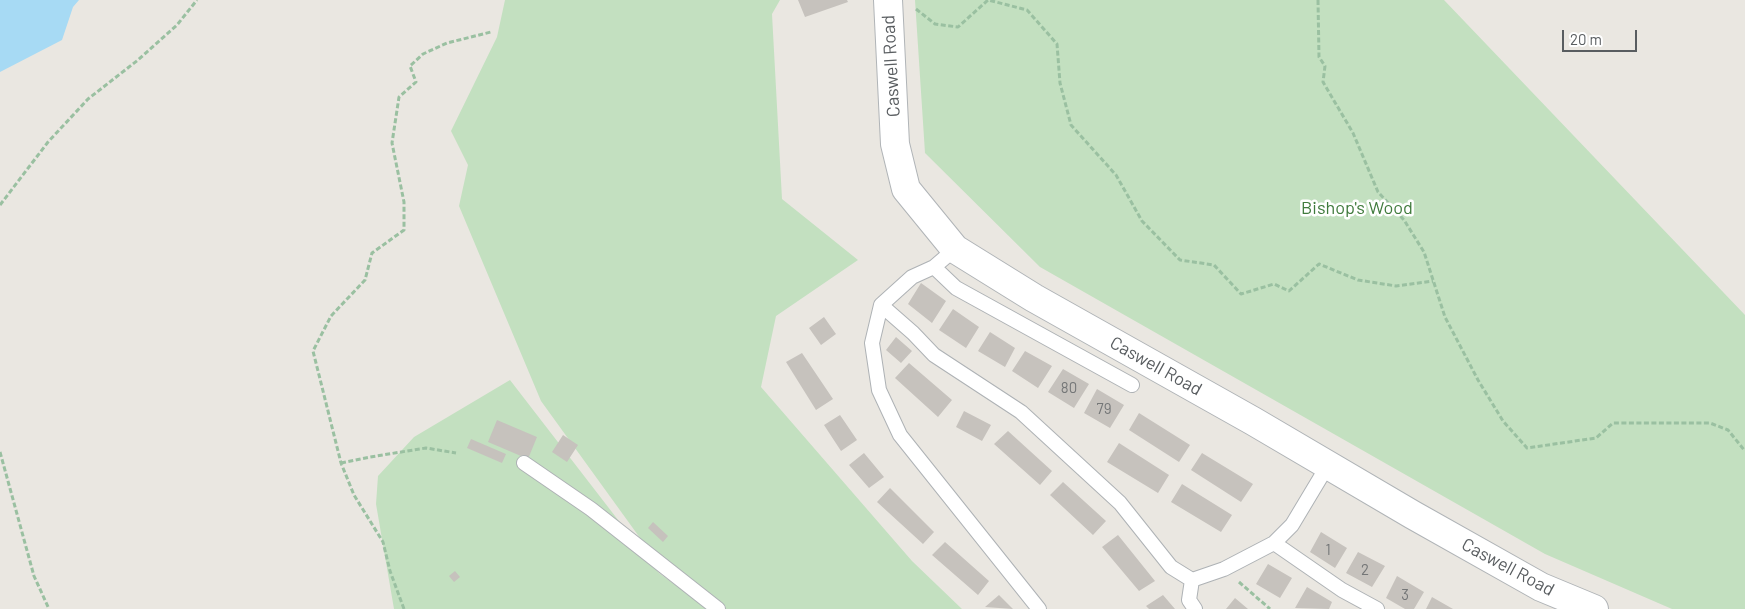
<!DOCTYPE html>
<html>
<head>
<meta charset="utf-8">
<style>
  body { margin:0 }
  #map { position:relative; width:1745px; height:609px; overflow:hidden; background:#eae7e1; font-family:Barlow,sans-serif }
  canvas { display:block }
  .scale { position:absolute; left:1562px; top:30px; width:75px; height:22px; box-sizing:border-box; border:2px solid #595d60; border-top:0; padding-left:6px; font-size:15px; line-height:18px; white-space:nowrap; color:#595d60; -webkit-text-stroke:4px #fff; paint-order:stroke }
</style>
</head>
<body>
<div id="map">
<canvas width="1745" height="609"></canvas>
<div class="scale">20 m</div>
</div>
<script>
const ctx = document.querySelector('canvas').getContext('2d');
ctx.lineJoin = 'round';
function fill(path, color) {
  ctx.fillStyle = color;
  ctx.fill(path, 'evenodd');
}
function toPath(rows) {
  const path = new Path2D();
  for (const r of rows) {
    path.moveTo(r[0], r[1]);
    for (let i = 2; i < r.length; i += 2) path.lineTo(r[i], r[i + 1]);
  }
  return path;
}
function trace(path, color, width, dash) {
  ctx.strokeStyle = color;
  ctx.lineWidth = width;
  ctx.lineCap = dash ? 'butt' : 'round';
  ctx.setLineDash(dash || []);
  ctx.stroke(path);
}
function label(font, color, halo, rows, align = 'center') {
  ctx.font = font + ' Barlow,sans-serif';
  ctx.lineWidth = 5;
  ctx.setLineDash([]);
  ctx.textBaseline = 'middle';
  ctx.strokeStyle = halo;
  ctx.fillStyle = color;
  for (const [text, x, y, turn = 0] of rows) {
    ctx.save();
    ctx.translate(x, y);
    ctx.rotate((+turn || 0) * Math.PI / 180);
    ctx.textAlign = isNaN(turn) ? turn : align;
    if (halo) ctx.strokeText(text, 0, 0);
    ctx.fillText(text, 0, 0);
    ctx.restore();
  }
}
fill(toPath([
  [505,0,780,0,772,14,782,199,858,260,776,316,761,387,912,561,962,609,717,609,661,567,541,401,459,206,468,165,451,131,497,37],
  [915,0,1444,0,1745,315,1745,609,1672,609,1545,554,1040,267,925,153],
  [510,380,659,573,708,609,394,609,376,504,378,476,414,437]
]), '#c3e0c0');
fill(toPath([
  [0,0,79,0,73,7,62,40,0,72]
]), '#a7daf4');
fill(toPath([
  [798,0,847,0,848,2,805,17],
  [921,283,946,301,932,323,908,304],
  [953,309,979,327,966,348,939,330],
  [824,317,836,334,821,345,809,328],
  [990,332,1015,348,1005,367,978,351],
  [896,337,912,351,901,363,886,350],
  [1025,351,1052,366,1038,388,1012,371],
  [802,353,833,399,816,410,786,362],
  [909,363,952,400,938,417,895,378],
  [1063,369,1089,384,1074,408,1048,392],
  [1097,389,1124,405,1110,428,1084,413],
  [964,411,991,425,982,441,956,427],
  [1139,413,1190,445,1179,462,1129,430],
  [840,415,857,440,841,451,824,425],
  [497,420,537,437,528,459,488,442],
  [1008,431,1052,471,1040,485,994,444],
  [563,435,578,445,567,462,552,452],
  [471,439,506,454,502,463,467,448],
  [1119,443,1169,475,1158,493,1107,462],
  [864,453,884,477,869,488,849,465],
  [1202,453,1253,484,1241,502,1191,470],
  [1063,482,1106,521,1093,535,1050,495],
  [1182,484,1232,515,1221,532,1171,502],
  [890,488,934,532,923,544,877,502],
  [653,522,668,536,663,542,648,528],
  [1321,532,1347,548,1335,568,1310,552],
  [1118,535,1155,581,1139,591,1102,547],
  [945,542,989,581,978,595,932,555],
  [1358,552,1385,566,1372,587,1346,573],
  [1268,564,1292,578,1280,598,1256,584],
  [455,571,460,577,454,582,449,576],
  [1397,576,1424,592,1414,609,1405,609,1386,598],
  [1307,587,1332,602,1329,609,1295,608],
  [999,595,1013,609,985,607],
  [1163,595,1175,609,1149,609,1146,606],
  [1432,597,1453,609,1426,609],
  [1235,598,1248,609,1226,609]
]), '#c6c2bd');
const service = toPath([
  [955,249,934,267,912,277,881,305,872,343,879,390,900,435,1039,609],
  [934,267,956,288,1132,385],
  [881,305,913,333,934,355,1021,412,1120,503,1171,567,1192,580,1189,600,1195,609],
  [524,463,591,509,718,609],
  [1274,543,1342,590,1377,609],
  [1192,580,1224,569,1274,543,1292,525,1328,465]
]);
const secondary = toPath([
  [888,0,895,144,906,189,955,249,1034,298,1253,421,1413,515,1541,587,1594,609]
]);
trace(service, '#aeb2b5', 16);
trace(secondary, '#b0b4b7', 30);
trace(toPath([
  [1318,0,1319,57,1325,66,1323,82,1353,133,1378,192,1404,220,1424,252,1445,317,1478,380,1503,421,1527,448,1596,438,1613,423,1710,423,1728,430,1745,451],
  [916,9,935,24,958,27,988,0,1027,10,1057,44,1060,83,1071,125,1116,175,1142,221,1180,260,1214,265,1241,294,1274,284,1289,291,1319,264,1358,280,1396,286,1433,281],
  [0,205,48,142,88,99,138,60,177,25,197,0],
  [0,452,34,576,49,609],
  [341,463,370,457,426,448,456,453],
  [1239,582,1270,609],
  [404,609,390,571,383,542,354,495,341,463,313,351,331,316,365,280,372,253,404,230,404,202,392,143,399,97,416,82,410,66,423,54,447,43,491,32]
]), '#9ac0a1', 3, [5, 2.5]);
trace(service, '#fff', 14);
trace(secondary, '#fff', 28);
label('15px', '#747677', null, [
  ["80",1069,388],
  ["79",1104,409],
  ["1",1328,550],
  ["2",1365,570],
  ["3",1405,595]
]);
label('18px', '#595d60', '#fff', [
  ["Caswell Road",891,66,-93],
  ["Caswell Road",1156,366,29],
  ["Caswell Road",1508,567,28]
]);
label('18px', '#407b3d', '#fff', [
  ["Bishop's Wood",1357,208]
]);
</script>
</body>
</html>
